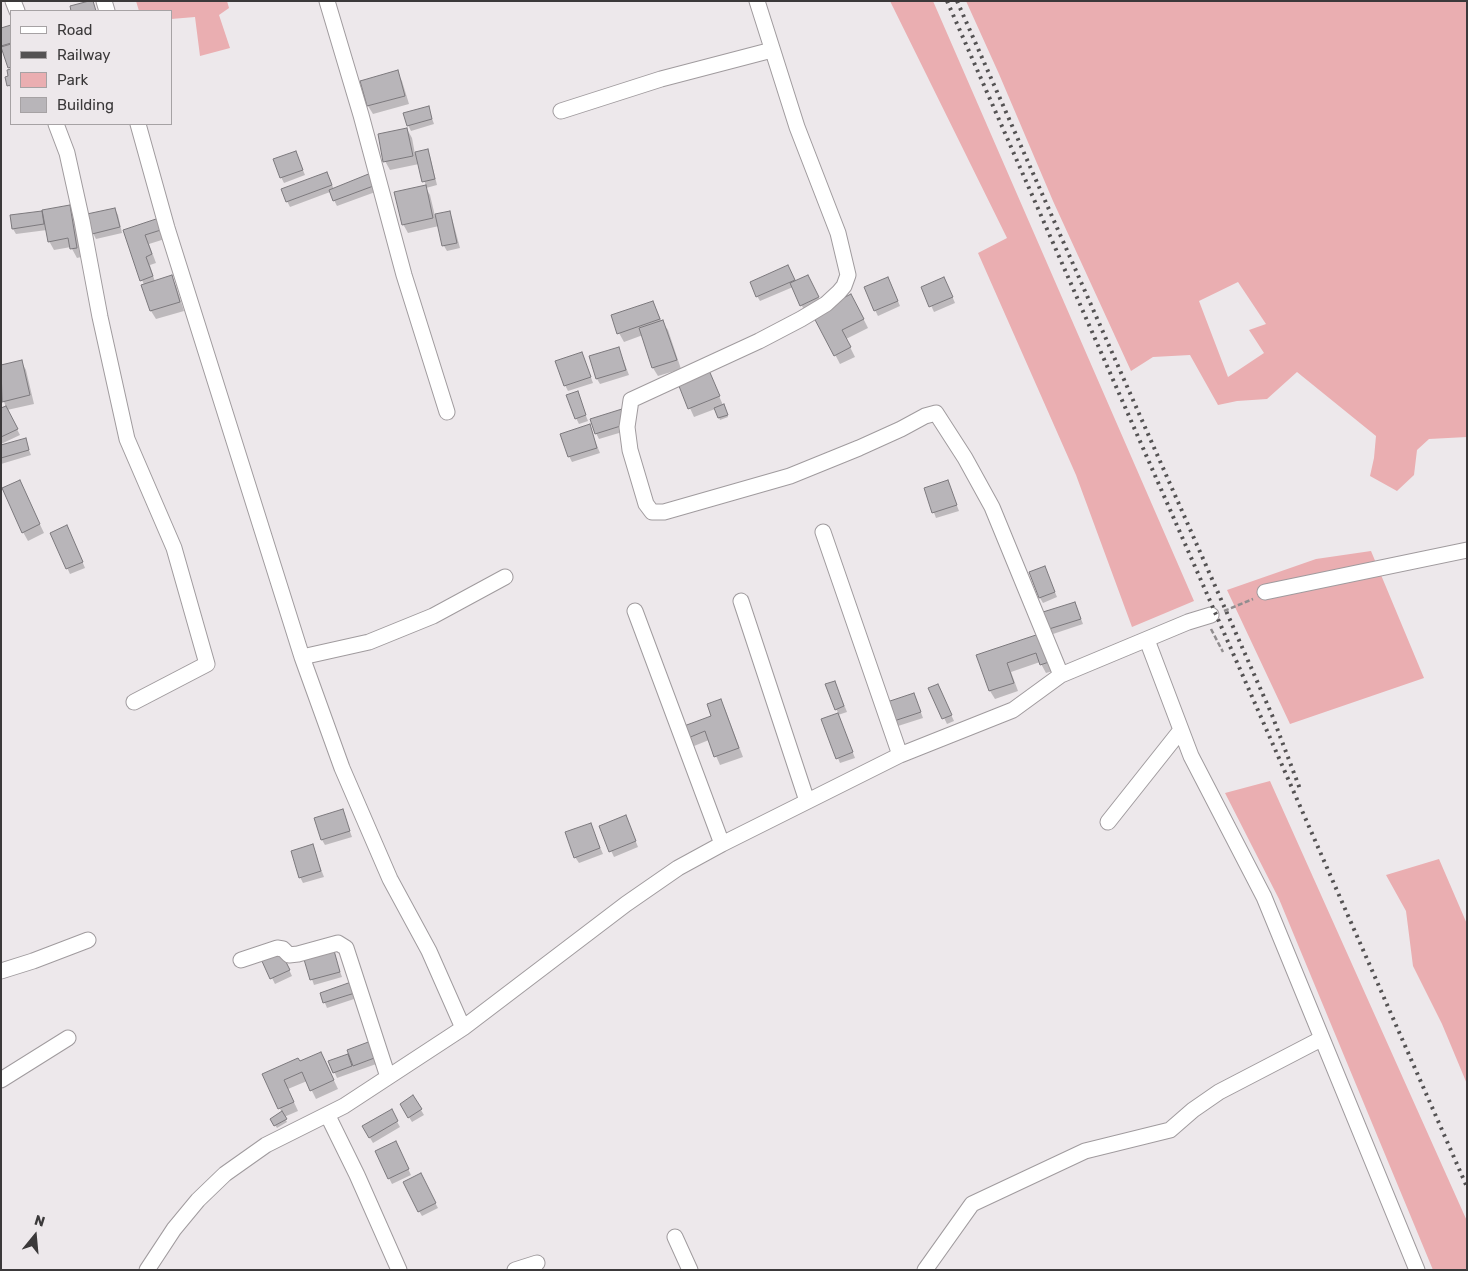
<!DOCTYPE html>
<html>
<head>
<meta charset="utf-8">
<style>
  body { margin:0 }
  #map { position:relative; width:1468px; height:1271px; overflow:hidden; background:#ede8eb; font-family:Rubik,sans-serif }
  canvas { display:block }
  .frame { position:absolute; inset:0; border:2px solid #3b393a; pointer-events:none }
  .legend { position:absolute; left:10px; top:10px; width:162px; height:115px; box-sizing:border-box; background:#ede8eb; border:1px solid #a6a2a4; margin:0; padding:6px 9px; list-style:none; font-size:15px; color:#3b393a }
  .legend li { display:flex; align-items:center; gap:10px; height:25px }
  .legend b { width:25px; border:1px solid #a6a2a4 }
  .north { position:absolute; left:10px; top:1211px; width:50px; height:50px; -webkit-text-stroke:4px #ede8eb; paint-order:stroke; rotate:17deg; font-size:14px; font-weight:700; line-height:20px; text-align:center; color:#3b393a }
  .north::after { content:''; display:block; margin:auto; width:18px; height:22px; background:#3b393a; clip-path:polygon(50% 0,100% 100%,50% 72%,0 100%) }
</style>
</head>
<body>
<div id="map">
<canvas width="1468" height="1271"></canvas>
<div class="frame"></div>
<ul class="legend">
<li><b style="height:6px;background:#fff"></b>Road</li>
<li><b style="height:6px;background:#545253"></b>Railway</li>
<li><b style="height:14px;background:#eaaeb1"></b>Park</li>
<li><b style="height:14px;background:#b8b5b9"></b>Building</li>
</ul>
<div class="north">N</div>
</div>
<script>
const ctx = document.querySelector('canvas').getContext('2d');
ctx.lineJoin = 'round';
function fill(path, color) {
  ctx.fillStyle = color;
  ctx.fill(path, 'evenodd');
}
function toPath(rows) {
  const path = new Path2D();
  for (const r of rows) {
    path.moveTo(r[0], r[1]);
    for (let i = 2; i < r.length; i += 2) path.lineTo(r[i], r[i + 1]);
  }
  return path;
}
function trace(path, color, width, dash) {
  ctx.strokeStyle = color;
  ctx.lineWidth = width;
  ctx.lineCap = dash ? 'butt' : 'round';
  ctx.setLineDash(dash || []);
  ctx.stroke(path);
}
fill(toPath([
  [136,1,227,1,229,8,219,15,230,48,200,56,195,17,171,19,171,11,139,11],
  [890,1,933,1,1194,601,1132,627,1076,475,978,253,1007,238],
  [966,1,1467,1,1467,437,1429,439,1417,450,1414,475,1397,491,1370,476,1374,458,1376,436,1297,372,1267,399,1237,401,1218,405,1190,355,1153,357,1131,371,1053,201,999,74],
  [1238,282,1266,324,1249,330,1264,353,1228,377,1199,301],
  [1371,551,1424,678,1290,724,1227,590,1316,559],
  [1270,781,1467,1221,1467,1270,1433,1270,1279,899,1225,793],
  [1439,859,1467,924,1467,1084,1442,1024,1413,966,1406,911,1386,875]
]), '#eaaeb1');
fill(toPath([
  [11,26,11,90,9,85,10,70,4,52,1,53,1,30],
  [397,72,402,81,409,104,373,114,368,106,362,82],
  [428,107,434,124,411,131,408,125],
  [407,129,412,138,415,154,427,151,430,156,437,185,426,188,430,195,435,216,449,212,452,218,460,248,447,251,444,246,439,226,408,233,403,224,426,186,419,164,390,170,385,161],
  [298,158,305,175,284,183,281,177],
  [371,175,378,191,337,206,330,192,290,207,287,201,330,179,334,190],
  [69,207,74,215,81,257,77,258,71,247,54,250,49,241,47,230,16,234,13,229,41,212,45,219],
  [115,209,118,215,122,233,96,239,93,233],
  [159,219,168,238,149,244,156,263,150,265,155,282,171,277,176,286,184,311,156,319,151,311,144,285,124,231],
  [791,272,795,282,811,282,821,303,804,310,793,287,760,301,757,296],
  [891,284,900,306,878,316,875,310],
  [947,284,955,303,934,312,923,288],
  [653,302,662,322,668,330,681,369,658,376,653,368,643,335,624,342,619,333],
  [856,304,868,328,846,339,855,357,840,364,814,314],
  [619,349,629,375,600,384,597,379],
  [582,353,593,383,568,391,565,385],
  [21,361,26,370,34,404,7,410,20,435,1,444,1,410,6,407,1,394,1,366],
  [708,370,728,417,720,420,715,409,694,417,678,382],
  [577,393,588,421,579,424,576,418],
  [621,410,629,430,599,439,596,433],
  [589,426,600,453,572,462,569,456],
  [25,440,31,455,1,464,1,447],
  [948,482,959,511,936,518,925,489],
  [24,491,44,533,28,541,23,532],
  [70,532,85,568,70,574,51,534],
  [1047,573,1057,597,1043,603,1040,598],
  [1075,603,1083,624,1053,634,1050,628],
  [1039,636,1053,671,1046,673,1040,662,1011,672,1018,691,995,699,990,691,978,656],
  [835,682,847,712,838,715,855,758,840,763,822,720,839,714,836,709],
  [930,689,940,691,954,721,947,724],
  [914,694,923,718,898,726,895,720],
  [720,701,725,709,743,757,720,765,709,740,694,746,689,737,713,717],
  [342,810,352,837,325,845,322,840],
  [628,822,638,847,614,857,600,827],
  [590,824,603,854,579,863,575,857],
  [312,846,324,877,303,883,300,877],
  [332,949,342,977,314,985,304,957],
  [283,957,292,976,275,984,272,978],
  [354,983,360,997,327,1008,321,993],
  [370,1043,379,1063,337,1078,330,1062,350,1055],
  [321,1053,338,1089,316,1099,307,1081,288,1089,298,1111,284,1117,287,1122,277,1128,271,1119,282,1113,264,1075],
  [413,1097,424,1115,412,1122,401,1104],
  [391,1111,400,1127,373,1143,363,1126],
  [398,1148,411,1175,392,1184,389,1178],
  [423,1180,438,1208,422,1216,419,1211]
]), '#0003');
const building = toPath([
  [89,1,93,1,96,11,71,11,70,6,89,1],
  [11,25,11,43,1,46,1,28,11,25],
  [11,44,11,67,8,68,1,47,11,44],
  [11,69,11,86,11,85,7,86,5,77,8,76,7,70,11,69],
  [398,70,405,96,367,106,360,81,398,70],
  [429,106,432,119,407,126,403,113,429,106],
  [407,128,413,156,383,162,378,134,407,128],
  [428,149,435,179,422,182,415,152,428,149],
  [296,151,303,170,280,178,273,159,296,151],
  [327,172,332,185,286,202,281,189,327,172],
  [371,173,376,185,333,201,329,190,371,173],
  [426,185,433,218,402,225,394,192,426,185],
  [70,205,77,248,70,249,68,238,48,242,42,210,70,205],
  [115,208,120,227,92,234,87,214,115,208],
  [42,211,44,224,12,229,10,215,42,211],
  [450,211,457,243,442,246,435,214,450,211],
  [159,218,164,229,145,235,152,254,146,257,153,276,140,281,123,230,159,218],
  [788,265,795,280,756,297,750,282,788,265],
  [172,275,180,302,150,311,141,285,172,275],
  [808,275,819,297,800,306,790,283,808,275],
  [888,277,898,301,874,311,864,287,888,277],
  [944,277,953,297,929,307,921,287,944,277],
  [851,294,864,319,842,330,851,347,834,356,812,314,851,294],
  [653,301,660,319,617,334,611,315,653,301],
  [663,320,677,360,652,368,639,328,663,320],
  [619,347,626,370,596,379,589,356,619,347],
  [582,352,591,377,564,386,555,361,582,352],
  [22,360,30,395,2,402,1,365,22,360],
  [708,368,720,396,688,409,677,381,708,368],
  [578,391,586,415,575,419,566,395,578,391],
  [724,404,728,415,718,418,714,408,724,404],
  [6,406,18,429,1,437,1,408,6,406],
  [622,409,627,424,595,434,590,419,622,409],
  [590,424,597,448,568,457,560,434,590,424],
  [26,438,29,450,1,458,1,445,26,438],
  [20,480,40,524,22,533,2,488,20,480],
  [948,480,957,505,932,513,924,488,948,480],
  [67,525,83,562,66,569,50,533,67,525],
  [1045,566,1055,592,1039,598,1029,572,1045,566],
  [1075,602,1081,619,1049,629,1043,612,1075,602],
  [1039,634,1049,662,1040,665,1036,653,1007,663,1014,683,989,691,976,655,1039,634],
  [835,681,844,706,835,710,825,684,835,681],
  [938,684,952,715,942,719,928,688,938,684],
  [914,693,921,712,894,721,887,702,914,693],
  [721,699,739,748,714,757,705,731,688,738,684,726,711,716,707,704,721,699],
  [838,713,853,752,836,759,821,719,838,713],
  [343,809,350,831,321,840,314,818,343,809],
  [626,815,636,841,609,852,599,826,626,815],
  [591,823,600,848,574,858,565,832,591,823],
  [313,844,321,871,299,878,291,851,313,844],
  [333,947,340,972,310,980,303,956,333,947],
  [280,950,290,970,270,979,261,959,280,950],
  [354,981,358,992,323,1003,320,993,354,981],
  [371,1041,377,1057,353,1066,347,1050,371,1041],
  [321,1052,334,1080,310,1091,302,1072,284,1080,294,1102,278,1109,262,1074,298,1058,300,1061,321,1052],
  [348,1054,352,1066,333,1073,328,1061,348,1054],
  [413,1095,422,1109,408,1118,400,1104,413,1095],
  [392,1109,398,1121,369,1138,362,1126,392,1109],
  [282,1111,287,1119,274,1126,270,1119,282,1111],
  [396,1141,409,1169,388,1179,375,1151,396,1141],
  [421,1173,436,1203,418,1212,403,1182,421,1173]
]);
fill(building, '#b8b5b9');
trace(building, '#7c797d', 1);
const minor = toPath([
  [13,1,17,11],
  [104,1,107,11],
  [327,1,361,115,404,275,447,412],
  [757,1,797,127,838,233,848,275,844,286,839,292,826,304,801,319,759,341,631,400,627,427,630,450,646,504,652,512,664,512,790,476,859,448,901,429,925,416,936,413,965,458,992,507,1061,675],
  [561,111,661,79,772,50],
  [56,124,67,153,82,221,100,317,127,439,174,548,207,664,134,702],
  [138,124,167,228,302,657,342,768,390,879,429,951,463,1028],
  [823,532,900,755],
  [1265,592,1467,550],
  [741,601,807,801],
  [635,611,722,844],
  [1147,640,1191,756,1264,897,1417,1270],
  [302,657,369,642,433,616,505,577],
  [1108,822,1181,730],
  [241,960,277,948,283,949,289,955,298,954,338,943,346,948,388,1077],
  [1,971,33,961,88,940],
  [1,1080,68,1038],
  [328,1116,357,1175,399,1270],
  [675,1237,690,1270],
  [147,1270,174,1229,198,1200,225,1174,266,1145,344,1106,463,1028,626,904,678,868,722,844,900,755,1013,710,1061,675,1188,622,1211,615],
  [515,1270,537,1263],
  [925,1270,972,1204,1085,1151,1170,1130,1193,1110,1219,1092,1321,1039]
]);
trace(minor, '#a09b9e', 17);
trace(toPath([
  [1224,611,1253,599],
  [1211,629,1223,652]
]), '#918d8f', 2.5, [5, 2.5]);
trace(minor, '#fff', 15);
trace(toPath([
  [947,1,1467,1187],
  [957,1,1272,715,1300,789]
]), '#545253', 4, [2.5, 5]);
</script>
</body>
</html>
